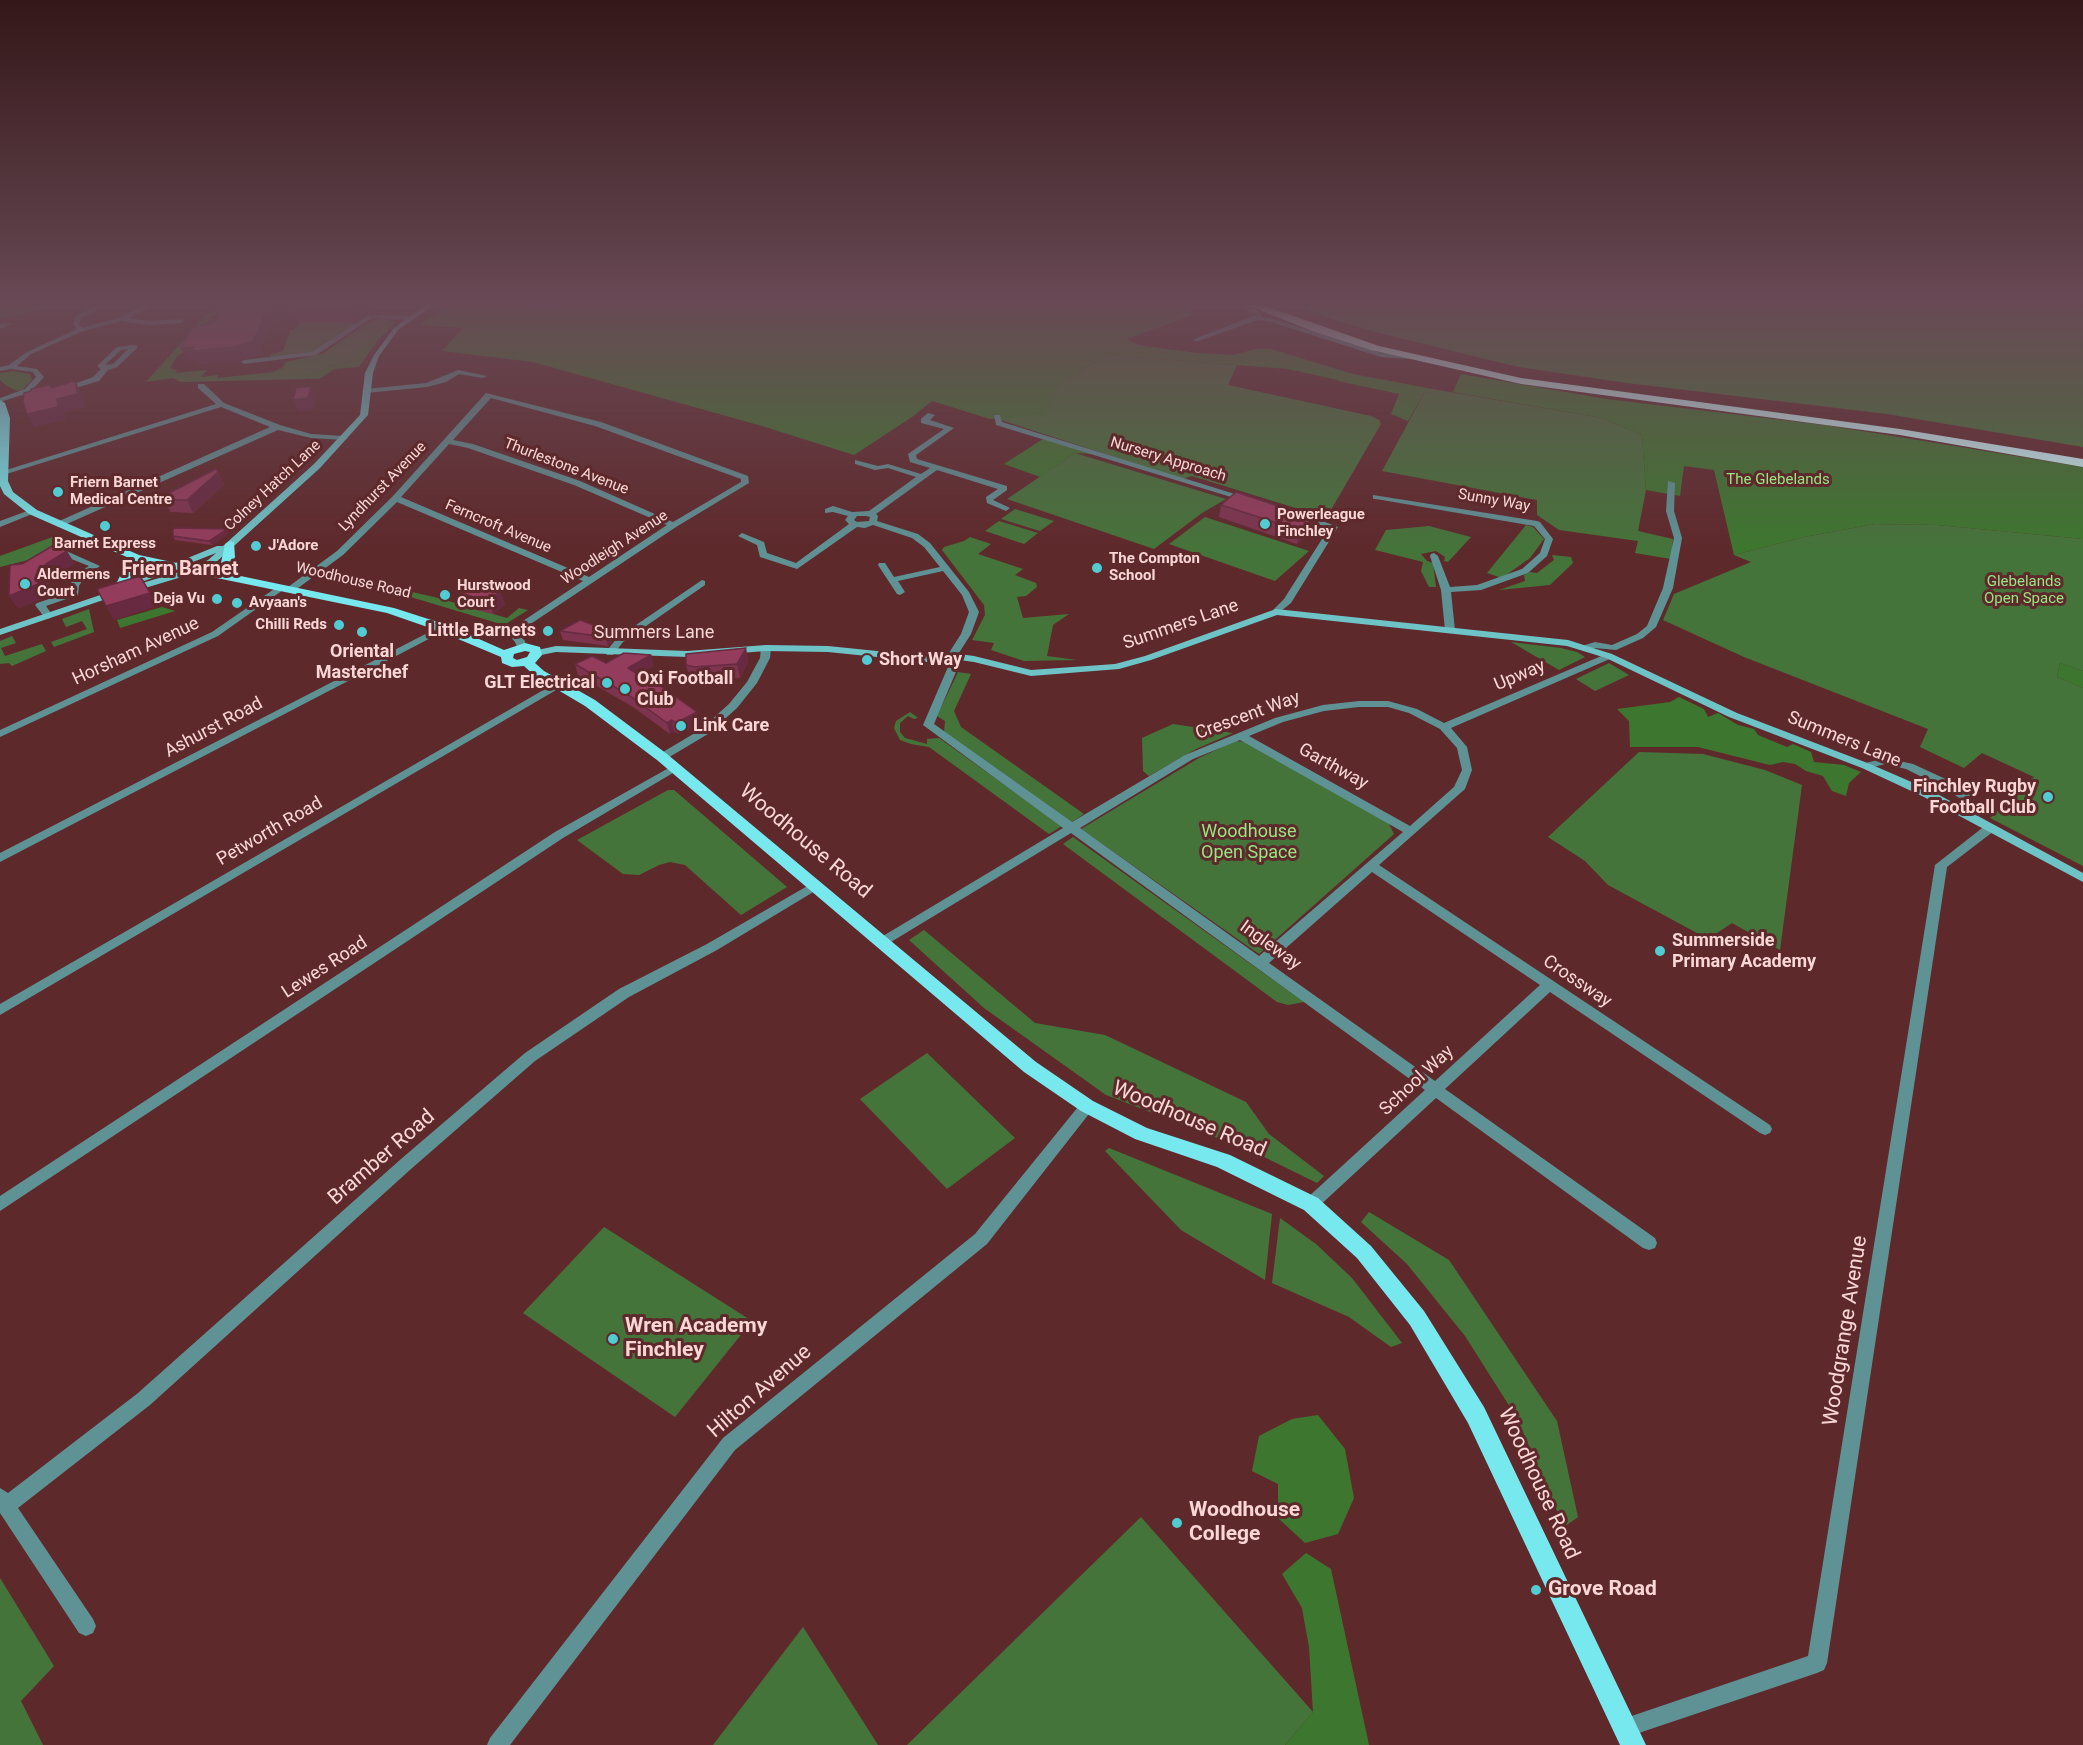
<!DOCTYPE html>
<html>
<head>
<meta charset="utf-8">
<style>
  body { margin:0 }
  canvas { display:block; background:#5e292b }
</style>
</head>
<body>
<canvas width="2083" height="1745"></canvas>
<script>
const ctx = document.querySelector('canvas').getContext('2d');
ctx.lineJoin = 'round';
function fill(path, color) {
  ctx.fillStyle = color;
  ctx.fill(path, 'evenodd');
}
function toPath(rows) {
  const path = new Path2D();
  for (const r of rows) {
    path.moveTo(r[0], r[1]);
    for (let i = 2; i < r.length; i += 2) path.lineTo(r[i], r[i + 1]);
  }
  return path;
}
function trace(path, color, width, dash) {
  ctx.strokeStyle = color;
  ctx.lineWidth = width;
  ctx.lineCap = dash ? 'butt' : 'round';
  ctx.setLineDash(dash || []);
  ctx.stroke(path);
}
function label(font, color, halo, rows, align = 'center') {
  ctx.font = font + ' Roboto,sans-serif';
  ctx.lineWidth = 6;
  ctx.setLineDash([]);
  ctx.textBaseline = 'middle';
  ctx.strokeStyle = halo;
  ctx.fillStyle = color;
  for (const [text, x, y, turn = 0] of rows) {
    ctx.save();
    ctx.translate(x, y);
    ctx.rotate((+turn || 0) * Math.PI / 180);
    ctx.textAlign = isNaN(turn) ? turn : align;
    if (halo) ctx.strokeText(text, 0, 0);
    ctx.fillText(text, 0, 0);
    ctx.restore();
  }
}
fill(toPath([
  [0,305,66,305,0,319],
  [1297,305,2083,305,2083,447,1887,414,1627,383,1519,367,1379,333,1312,313],
  [381,319,390,320,367,341,351,361,329,366,311,375,307,379,181,382,173,378,175,373,207,370,201,377,218,375,217,378,273,372,282,368,286,362,324,353,369,322],
  [326,321,358,323,310,354,272,357,269,355,283,351,290,332,289,331,296,328,299,323],
  [1107,355,1237,365,1228,385,1371,416,1379,420,1381,424,1325,520,1321,520,1300,514,1302,510,1192,476,1182,479,1001,420,1001,418,1035,414,1043,417,1059,385],
  [1427,388,1602,418,1642,435,1646,490,1638,531,1673,539,1671,559,1635,553,1638,541,1559,530,1537,515,1537,500,1382,471],
  [1075,453,1226,499,1202,513,1154,549,1007,499],
  [1015,509,1054,521,1040,531,1001,519],
  [1205,517,1309,551,1275,581,1169,544],
  [999,521,1038,533,1024,544,985,531],
  [1875,524,1937,525,2083,539,2083,671,2060,663,2057,677,2083,688,2083,866,1990,818,2034,777,1982,753,1964,768,1920,747,1928,729,1744,657,1663,620,1674,594,1751,562,1734,555,1804,537],
  [1526,525,1533,527,1544,539,1530,558,1502,578,1487,573],
  [1429,526,1471,537,1448,562,1444,561,1445,557,1436,551,1421,554,1427,561,1433,563,1436,587,1429,587,1421,571,1423,562,1375,550,1386,530],
  [58,535,77,548,0,567,0,556],
  [970,537,991,544,978,554,1023,569,1015,575,1036,583,1037,587,1026,596,1017,597,1023,618,1069,614,1053,625,1047,656,1077,660,1024,661,991,650,994,643,972,640,985,615,984,605,942,550,944,547,964,541],
  [1552,555,1571,557,1573,563,1550,585,1499,590,1525,581,1524,575,1530,572,1537,573,1554,560],
  [369,582,438,598,507,618,519,608,528,610,504,625,404,595,364,585],
  [89,609,94,632,54,647,51,642,87,629,82,621,66,627,62,619],
  [12,636,16,643,1,648,5,656,42,644,46,651,12,666,9,663,0,664,0,641],
  [1511,642,1561,648,1577,652,1585,657,1559,670],
  [1609,663,1629,675,1595,691,1576,679],
  [958,672,971,674,954,711,961,727,1084,814,1070,823,944,733,945,721,937,716],
  [910,712,918,718,914,719,908,716,900,723,900,732,905,738,927,744,927,739,939,738,1062,826,1049,834,929,747,911,744,900,740,894,728,896,721],
  [1173,724,1233,733,1196,749,1149,776,1143,771,1142,738],
  [1235,741,1247,742,1388,822,1394,834,1259,954,1081,829,1199,758],
  [1639,752,1703,754,1765,770,1802,785,1780,950,1732,923,1708,939,1608,885,1585,861,1548,837],
  [668,790,674,790,787,887,741,915,685,865,670,862,659,865,639,875,623,874,577,840],
  [1073,837,1304,1002,1288,1005,1277,1002,1063,844],
  [924,930,1035,1023,1105,1035,1246,1102,1269,1134,1324,1176,1317,1183,1254,1152,1106,1095,984,1008,909,940],
  [927,1053,1015,1138,947,1189,860,1099],
  [1109,1148,1272,1214,1265,1280,1181,1230,1105,1151],
  [1369,1212,1449,1260,1557,1421,1578,1517,1564,1527,1517,1418,1465,1336,1407,1264,1361,1222],
  [1280,1218,1316,1244,1352,1278,1402,1343,1391,1347,1349,1317,1272,1283],
  [604,1227,752,1321,675,1417,523,1313],
  [1141,1517,1313,1712,1285,1745,907,1745],
  [0,1578,54,1666,21,1701,43,1745,0,1745],
  [803,1627,878,1745,713,1745]
]), '#45743a');
fill(toPath([
  [226,305,241,305,210,317,205,328,186,351,177,356,170,368,177,370,173,378,146,382,206,315],
  [449,305,529,305,543,310,557,305,1180,305,1195,314,1127,339,1138,345,1197,353,1233,355,1256,349,1271,349,1353,374,1427,388,1408,421,1391,414,1399,394,1338,381,1338,380,1288,369,1107,355,1059,385,1043,418,1035,414,1025,417,990,419,932,401,912,417,854,455,762,426,533,362,442,351,463,328,419,325],
  [390,320,393,321,394,324,377,341,359,367,334,369,319,379,307,379,311,375,329,366,351,361,367,341],
  [12,371,30,374,32,380,22,390,17,391,7,386,0,380,0,373],
  [1461,374,1606,399,1825,425,2083,467,2083,539,1937,525,1875,524,1804,537,1734,555,1714,470,1684,466,1680,496,1646,490,1642,435,1602,418,1453,392],
  [1043,439,1093,454,1075,453,1040,477,1004,464],
  [162,607,175,611,120,628,117,620],
  [2060,663,2083,671,2083,688,2057,677],
  [1679,697,1704,709,1708,717,1718,713,1738,725,1754,729,1758,735,1787,747,1793,744,1811,752,1814,762,1844,765,1861,772,1849,783,1846,796,1832,791,1823,776,1806,771,1795,764,1783,762,1770,765,1698,747,1630,747,1629,721,1617,709,1670,702],
  [1318,1415,1345,1449,1354,1498,1338,1534,1305,1543,1278,1518,1278,1484,1252,1471,1259,1436,1292,1419],
  [1306,1553,1331,1569,1369,1745,1285,1745,1313,1712,1309,1647,1302,1608,1282,1574]
]), '#3d772f');
fill(toPath([
  [99,305,108,305,81,318,79,324,82,328,119,318,145,305,154,305,128,318,149,321,181,319,184,321,181,323,149,325,121,321,83,331,31,354,17,366,37,369,44,377,33,389,48,391,48,395,28,393,0,402,0,398,25,389,36,377,33,372,11,369,0,371,0,367,9,365,27,352,77,329,73,324,76,316,99,305],
  [1239,305,1248,305,1258,311,1262,315,1261,317,1274,319,1382,353,1408,355,1411,357,1408,359,1381,357,1271,322,1258,320,1198,341,1194,341,1194,339,1256,315,1239,305],
  [369,315,410,316,413,318,410,320,372,318,316,355,244,364,241,362,244,360,312,352,369,315],
  [6,323,11,324,0,329,0,325,6,323],
  [135,345,137,346,137,348,117,367,108,370,99,381,62,392,58,390,93,377,101,369,98,367,98,365,117,347,135,345],
  [128,349,113,364,105,365,121,350,128,349],
  [458,370,487,376,483,378,459,374,446,382,427,387,366,393,362,391,366,389,426,383,458,370],
  [198,384,204,384,224,403,280,425,311,434,344,436,348,438,344,440,311,438,278,430,60,527,57,526,57,522,270,427,221,407,0,476,0,472,216,404,198,388,198,384],
  [486,393,601,422,748,476,749,483,676,527,520,631,518,634,525,641,526,647,521,650,518,649,515,642,508,634,514,627,583,581,397,502,343,555,294,591,288,591,288,587,337,551,393,496,486,393],
  [491,398,595,426,741,479,741,482,673,522,580,481,473,444,453,440,491,398],
  [449,444,468,448,574,485,667,525,589,577,401,497,449,444],
  [928,413,935,415,930,420,954,428,916,455,917,459,1007,486,1007,490,993,500,1010,508,1006,511,987,503,986,497,998,489,937,470,876,514,878,516,877,521,918,534,930,543,969,592,979,612,971,634,957,656,958,667,934,724,1072,822,1185,755,1275,718,1323,705,1359,701,1388,701,1417,709,1444,723,1606,654,1612,654,1612,658,1451,728,1467,747,1472,770,1465,789,1379,865,1770,1125,1772,1129,1770,1133,1765,1135,1760,1133,1550,992,1445,1089,1655,1238,1657,1243,1655,1248,1649,1250,1643,1248,1436,1098,1316,1209,1311,1211,1306,1209,1303,1204,1306,1199,1425,1090,1071,833,886,945,878,945,876,942,878,939,1063,828,923,725,948,667,947,656,961,634,969,612,962,595,943,571,898,581,905,592,900,595,897,594,878,565,879,563,885,563,894,577,940,567,924,547,912,538,873,525,865,528,857,527,797,569,760,557,757,545,738,536,742,533,764,542,767,553,796,563,849,524,845,520,848,516,833,512,825,513,825,509,833,506,852,512,869,511,916,477,888,468,875,470,855,464,855,460,878,466,888,464,921,474,930,468,910,462,908,454,944,429,921,423,921,419,928,413],
  [857,516,866,516,870,517,869,521,857,522,854,520,857,516],
  [1359,707,1388,707,1409,713,1440,729,1457,748,1462,770,1454,787,1410,826,1249,736,1283,722,1324,711,1359,707],
  [1240,740,1403,832,1259,956,1080,828,1193,759,1240,740],
  [1372,872,1540,985,1435,1081,1269,963,1372,872],
  [994,415,1000,415,1002,422,1251,499,1244,501,996,425,994,415],
  [1668,481,1675,483,1674,511,1682,538,1673,588,1656,627,1643,638,1616,650,1595,648,1582,650,1582,646,1595,642,1612,645,1637,634,1647,626,1663,588,1674,538,1666,511,1668,481],
  [1373,495,1537,521,1540,522,1553,539,1547,556,1528,573,1481,590,1451,592,1455,630,1450,633,1445,630,1441,590,1430,556,1431,554,1434,553,1438,556,1450,587,1477,585,1522,569,1540,553,1545,539,1534,526,1376,499,1373,499,1373,495],
  [30,510,37,512,0,527,0,521,30,510],
  [1295,513,1301,513,1338,527,1291,603,1276,615,1271,612,1284,599,1329,528,1295,517,1295,513],
  [64,550,100,566,85,576,79,586,78,595,46,606,53,616,48,619,45,618,35,605,37,603,70,592,69,586,79,572,89,566,61,555,61,551,64,550],
  [702,580,705,581,705,585,623,642,613,655,607,655,605,653,617,638,702,580],
  [280,585,283,586,283,590,218,636,0,737,0,730,212,632,280,585],
  [443,625,448,628,446,630,0,862,0,853,443,625],
  [766,645,771,648,770,658,757,683,737,708,708,734,666,759,658,759,657,757,658,755,700,730,729,704,747,682,760,658,761,648,766,645],
  [559,681,564,684,563,686,0,1015,0,1004,559,681],
  [1885,758,1913,764,1952,782,1970,794,1974,806,1965,815,1957,815,1955,812,1962,805,1961,799,1944,788,1906,769,1885,764,1866,769,1861,766,1862,764,1885,758],
  [674,765,679,768,678,770,563,838,0,1211,0,1196,555,832,674,765],
  [1990,824,1996,828,1994,831,1947,867,1827,1663,1824,1670,1817,1673,1624,1738,1617,1735,1614,1728,1617,1721,1808,1656,1935,865,1986,825,1990,824],
  [816,881,820,882,822,885,820,888,717,950,629,997,535,1061,411,1169,150,1405,18,1508,93,1619,96,1626,93,1633,86,1636,79,1633,0,1513,0,1488,8,1493,138,1393,401,1159,525,1053,619,989,707,944,816,881],
  [1087,1100,1092,1102,1094,1106,1092,1110,987,1244,735,1450,510,1745,487,1745,490,1738,723,1438,975,1234,1082,1102,1087,1100]
]), '#5f9295');
fill(toPath([
  [426,305,434,305,398,330,379,356,373,373,368,415,320,468,214,564,195,573,135,591,129,591,129,587,189,569,208,560,216,553,147,580,144,581,139,578,217,546,223,546,314,464,360,415,365,373,374,355,394,328,426,305],
  [115,590,120,593,118,595,0,635,0,629,115,590],
  [1276,609,1568,640,1612,654,1737,713,1870,764,1930,790,2083,873,2083,882,1922,796,1862,768,1729,717,1606,658,1567,646,1277,615,1151,660,1119,669,1031,676,974,662,952,659,926,662,828,652,766,651,687,657,556,652,536,656,531,653,533,651,556,646,687,651,766,645,828,646,926,656,952,653,974,656,1031,670,1115,664,1145,656,1276,609]
]), '#6ec3c7');
fill(toPath([
  [0,400,5,403,10,418,8,481,13,492,37,510,139,555,219,572,225,544,230,541,234,542,235,557,230,568,231,574,394,608,447,625,504,650,525,643,540,647,542,655,535,663,544,671,595,700,667,754,1036,1062,1093,1101,1147,1128,1230,1155,1318,1198,1371,1246,1424,1311,1484,1407,1646,1745,1620,1745,1468,1423,1410,1325,1357,1258,1304,1210,1217,1167,1135,1139,1081,1111,1024,1072,657,760,585,706,536,677,524,666,512,667,502,663,501,657,439,631,387,613,139,562,124,590,116,590,114,588,129,558,29,514,4,494,0,486,0,400],
  [525,651,530,652,527,657,517,660,513,658,514,654,525,651]
]), '#77e8ee');
fill(toPath([
  [1247,305,1262,305,1379,346,1521,378,1900,429,2083,459,2083,467,1900,435,1521,384,1371,350,1312,331,1247,305]
]), '#ccfcfe');
fill(toPath([
  [223,305,373,308,353,323,298,323,296,318,273,320,259,354,240,360,198,364,196,360,188,361,181,348,215,322],
  [218,472,224,485,193,513,171,512,164,500,166,498,165,495],
  [1221,505,1312,531,1297,544,1219,517],
  [229,533,212,545,175,540,173,536],
  [500,591,505,605,493,614,464,607,459,593],
  [560,631,609,631,612,641,608,646,563,640],
  [746,648,748,662,740,678,697,681,690,679,686,665],
  [575,664,654,666,638,674,700,723,679,734,674,731,670,734,633,707,578,675]
]), '#7e344f');
fill(toPath([
  [295,305,293,310,296,318,273,320,259,354,240,360,198,364,196,360,188,361,181,348,268,308],
  [355,305,372,305,373,308,353,323,348,310],
  [75,381,82,394,85,407,64,413,66,420,34,427,27,414,51,388,50,385,57,399],
  [311,386,316,398,313,410,298,412,293,400],
  [218,472,224,485,193,513,187,500],
  [1314,518,1312,531,1297,544,1299,530],
  [227,529,229,533,212,545,209,541],
  [67,551,75,564,54,577,47,586,47,597,18,609,9,596,38,573,46,564],
  [500,591,505,605,493,614,489,601],
  [150,593,157,606,114,620,106,606],
  [609,631,612,641,608,646,605,637],
  [746,648,748,662,740,678,737,664],
  [651,655,654,666,631,679,628,668],
  [697,712,700,723,679,734,676,723],
  [672,720,674,731,670,734,667,723]
]), '#672a40');
const building = toPath([
  [223,305,291,305,268,308,253,341,234,347,192,351,194,347,181,348,192,328,215,322,223,305],
  [295,305,355,305,348,310,293,310,295,305],
  [75,381,78,394,57,399,58,407,27,414,23,401,24,393,31,391,31,389,50,385,51,388,75,381],
  [311,386,308,398,293,400,296,388,311,386],
  [216,469,218,472,187,500,164,500,169,496,165,495,216,469],
  [1236,492,1314,518,1299,530,1221,505,1236,492],
  [173,528,227,529,209,541,173,536,173,528],
  [54,545,67,551,46,564,38,573,38,584,9,596,10,565,22,564,54,545],
  [140,576,150,593,106,606,97,589,140,576],
  [471,585,500,591,489,601,459,593,471,585],
  [580,620,609,631,605,637,560,631,580,620],
  [746,648,737,664,694,667,686,665,686,654,746,648],
  [624,653,651,655,628,668,657,686,659,685,697,712,676,723,672,720,667,723,630,696,575,664,592,656,606,663,624,653]
]);
fill(building, '#933c5c');
trace(building, '#672a40', 1.5);
const sky = ctx.createLinearGradient(0, 0, 0, 550);
sky.addColorStop(0, '#341718');
sky.addColorStop(0.55, '#684955');
sky.addColorStop(1, '#68495500');
ctx.fillStyle = sky;
ctx.fillRect(0, 0, 2083, 550);
for (const [x, y, r, color] of [
  [58,492,6,"#51ccd2"],
  [1265,524,6,"#51ccd2"],
  [105,526,6,"#51ccd2"],
  [256,546,6,"#51ccd2"],
  [1097,568,6,"#51ccd2"],
  [25,584,6,"#51ccd2"],
  [445,595,6,"#51ccd2"],
  [217,599,6,"#51ccd2"],
  [237,603,6,"#51ccd2"],
  [339,625,6,"#51ccd2"],
  [548,631,6,"#51ccd2"],
  [362,632,6,"#51ccd2"],
  [867,660,6,"#51ccd2"],
  [607,683,6,"#51ccd2"],
  [625,689,6,"#51ccd2"],
  [681,726,6,"#51ccd2"],
  [2048,797,6,"#51ccd2"],
  [1660,951,6,"#51ccd2"],
  [613,1339,6,"#51ccd2"],
  [1177,1523,6,"#51ccd2"],
  [1536,1590,6,"#51ccd2"]
]) {
  const dot = new Path2D();
  dot.arc(x, y, r, 0, 2 * Math.PI);
  ctx.fillStyle = color;
  ctx.fill(dot);
  trace(dot, '#5e292b', 2);
}
label('15px', '#fad7d6', '#5e292b', [
  ["Nursery Approach",1168,460,17],
  ["Thurlestone Avenue",566,467,21],
  ["Colney Hatch Lane",273,486,-43],
  ["Lyndhurst Avenue",383,487,-46],
  ["Sunny Way",1494,501,10],
  ["Ferncroft Avenue",498,527,23],
  ["Woodleigh Avenue",615,548,-33],
  ["Woodhouse Road",353,581,13]
]);
label('15px', '#96e583', '#5e292b', [
  ["The Glebelands",1778,480],
  ["Glebelands",2024,582],
  ["Open Space",2024,599]
]);
label('bold 15px', '#fad7d6', '#5e292b', [
  ["Friern Barnet",70,483],
  ["Medical Centre",70,500],
  ["Powerleague",1277,515],
  ["Finchley",1277,532],
  ["Barnet Express",105,544,"center"],
  ["J'Adore",268,546],
  ["The Compton",1109,559],
  ["School",1109,576],
  ["Aldermens",37,575],
  ["Court",37,592],
  ["Hurstwood",457,586],
  ["Court",457,603],
  ["Deja Vu",205,599,"right"],
  ["Avyaan's",249,603],
  ["Chilli Reds",327,625,"right"]
], 'left');
label('18px', '#fad7d6', '#5e292b', [
  ["Summers Lane",1181,625,-19],
  ["Summers Lane",654,633],
  ["Horsham Avenue",136,652,-25],
  ["Upway",1520,676,-23],
  ["Crescent Way",1248,716,-20],
  ["Ashurst Road",214,728,-28],
  ["Summers Lane",1844,740,22],
  ["Garthway",1333,767,29],
  ["Petworth Road",270,832,-30],
  ["Ingleway",1270,946,36],
  ["Lewes Road",325,968,-33],
  ["Crossway",1577,982,34],
  ["School Way",1417,1081,-43]
]);
label('bold 18px', '#fad7d6', '#5e292b', [
  ["Little Barnets",536,631,"right"],
  ["Oriental",362,652,"center"],
  ["Masterchef",362,673,"center"],
  ["Short Way",879,660],
  ["Oxi Football",637,679],
  ["Club",637,700],
  ["GLT Electrical",595,683,"right"],
  ["Link Care",693,726],
  ["Finchley Rugby",2036,787,"right"],
  ["Football Club",2036,808,"right"],
  ["Summerside",1672,941],
  ["Primary Academy",1672,962]
], 'left');
label('18px', '#96e583', '#5e292b', [
  ["Woodhouse",1249,832],
  ["Open Space",1249,853]
]);
label('bold 20px', '#ffd5d4', '#5e292b', [
  ["Friern Barnet",180,570]
]);
label('21px', '#fad7d6', '#5e292b', [
  ["Woodhouse Road",805,842,40],
  ["Woodhouse Road",1189,1120,23],
  ["Bramber Road",382,1158,-41],
  ["Woodgrange Avenue",1846,1331,-81],
  ["Hilton Avenue",760,1392,-41],
  ["Woodhouse Road",1538,1484,65]
]);
label('bold 21px', '#fad7d6', '#5e292b', [
  ["Wren Academy",625,1327],
  ["Finchley",625,1351],
  ["Woodhouse",1189,1511],
  ["College",1189,1535],
  ["Grove Road",1548,1590]
], 'left');
</script>
</body>
</html>
